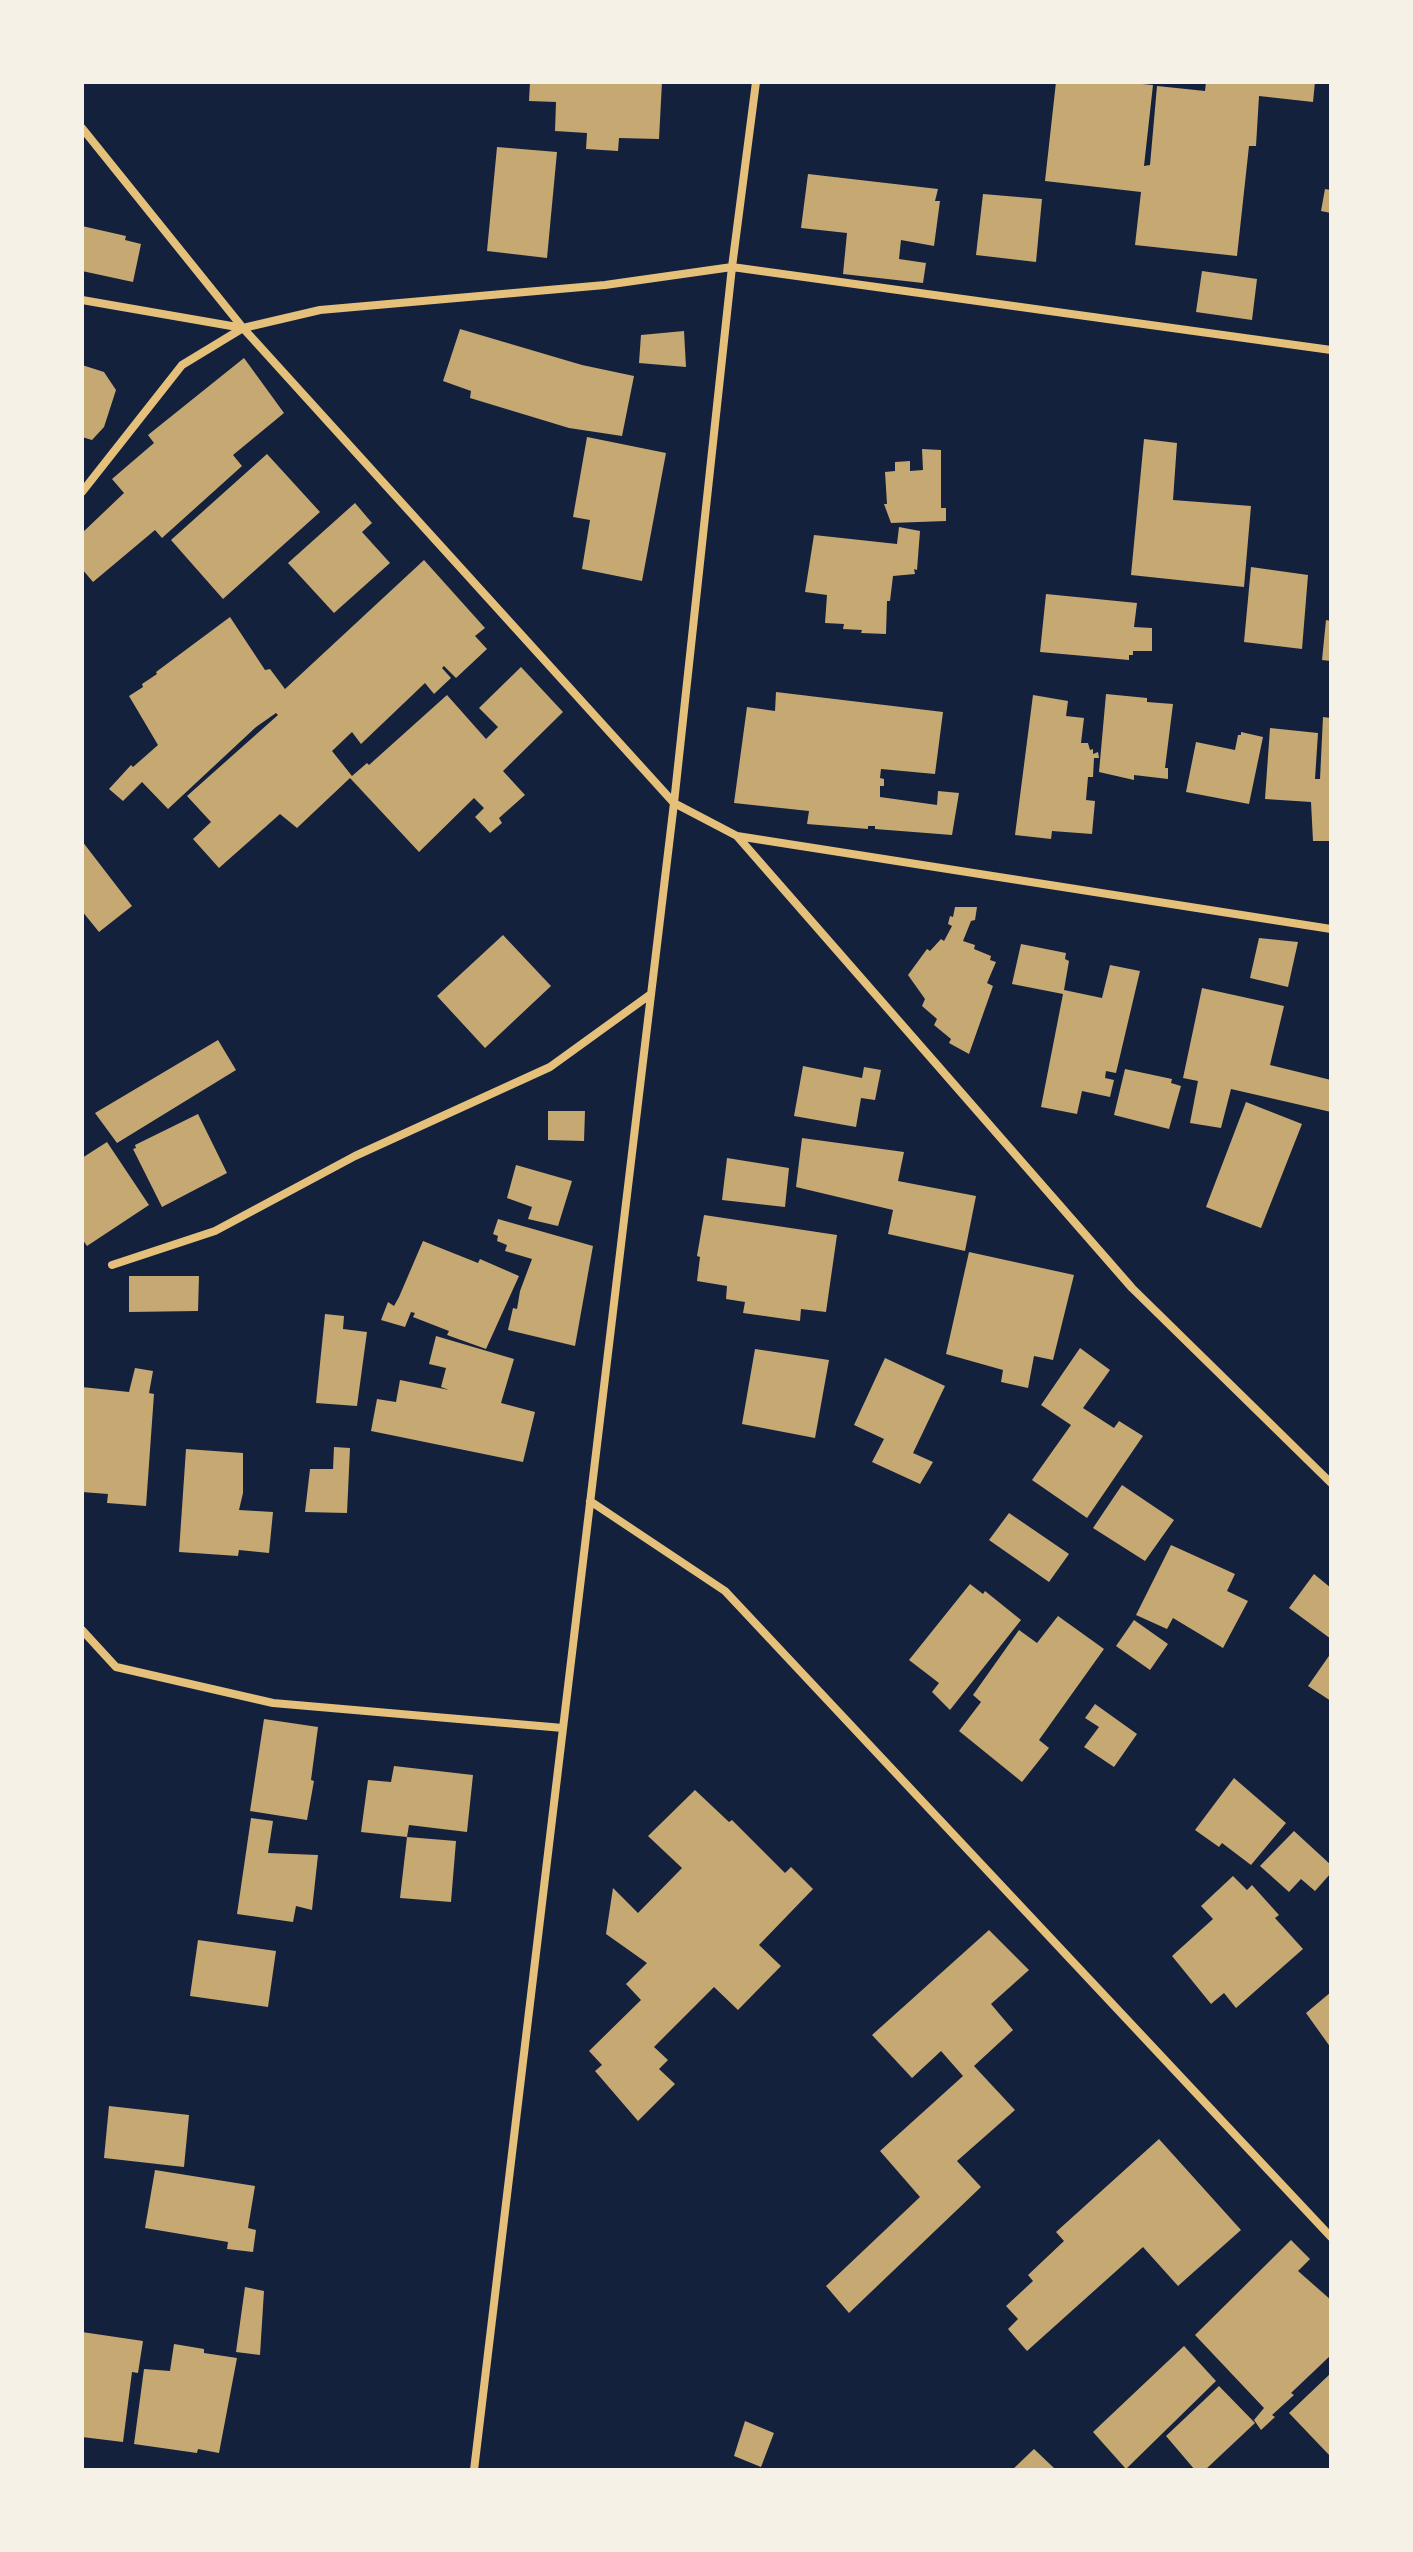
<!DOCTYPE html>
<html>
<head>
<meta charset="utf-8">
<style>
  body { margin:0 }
  #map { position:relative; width:1413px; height:2552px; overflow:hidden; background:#14213d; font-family:"IBM Plex Sans",sans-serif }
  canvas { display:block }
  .frame { position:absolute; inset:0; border:84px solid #f6f1e7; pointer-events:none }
</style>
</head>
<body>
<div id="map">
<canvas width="1413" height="2552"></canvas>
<div class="frame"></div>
</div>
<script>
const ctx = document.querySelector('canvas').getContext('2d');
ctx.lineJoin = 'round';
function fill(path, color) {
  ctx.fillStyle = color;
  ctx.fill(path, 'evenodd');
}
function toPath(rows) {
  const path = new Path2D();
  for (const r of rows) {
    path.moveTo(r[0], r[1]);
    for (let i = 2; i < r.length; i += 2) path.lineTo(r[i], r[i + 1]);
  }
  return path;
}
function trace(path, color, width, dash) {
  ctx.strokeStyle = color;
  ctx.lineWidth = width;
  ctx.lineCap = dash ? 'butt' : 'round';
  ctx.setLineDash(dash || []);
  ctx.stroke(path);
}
fill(toPath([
  [530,82,662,82,659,139,619,138,618,151,586,149,587,133,555,131,556,102,529,101],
  [1056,82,1121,82,1153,85,1144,166,1150,165,1157,86,1205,91,1206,82,1315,82,1313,102,1259,96,1256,146,1249,146,1237,256,1135,245,1141,192,1045,181],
  [497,147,557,152,547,258,487,251],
  [808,174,938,189,935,201,940,201,934,246,901,240,899,259,926,263,923,283,843,274,847,233,801,228],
  [1325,189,1331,190,1331,213,1321,211],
  [983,194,1042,199,1036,262,976,255],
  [82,226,126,236,125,240,141,244,133,282,82,271],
  [1202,271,1257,279,1252,320,1196,312],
  [460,329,582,365,634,376,622,436,569,428,470,398,471,391,443,381],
  [684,331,686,367,639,363,641,335],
  [244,358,284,413,233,455,242,466,162,538,155,530,93,582,82,569,82,533,124,493,112,479,154,443,148,435],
  [82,365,104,372,116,390,104,427,92,440,82,437],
  [587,437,666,453,642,581,582,569,590,520,573,517],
  [1144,439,1177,443,1173,500,1251,506,1244,587,1131,575],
  [922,449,941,450,941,508,946,508,946,521,891,523,884,504,887,504,885,472,895,471,895,462,910,461,910,471,923,470],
  [267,454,320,512,223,599,171,540],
  [355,503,372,523,362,532,390,563,334,613,288,563],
  [899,527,920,531,917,570,914,569,915,574,893,576,890,601,887,601,886,634,861,633,862,630,843,629,844,624,825,623,827,595,805,592,814,535,897,544],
  [424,560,485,628,475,636,487,649,456,678,444,666,442,668,451,678,434,694,425,683,361,744,352,732,332,751,352,776,367,763,369,765,447,695,486,739,498,727,479,708,521,667,563,712,503,771,525,795,499,818,502,823,490,833,475,817,484,808,474,798,419,852,350,778,297,828,280,814,219,868,193,839,211,822,187,796,278,715,276,713,256,727,168,809,142,782,123,801,109,789,131,765,133,767,158,745,129,696,143,687,142,684,157,674,156,672,230,617,265,670,270,669,285,689],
  [1251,567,1308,575,1302,649,1244,642],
  [1046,594,1137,603,1134,627,1152,628,1152,651,1133,651,1133,655,1129,655,1129,660,1040,652],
  [1326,620,1331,621,1331,661,1322,660],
  [776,692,943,712,935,774,881,769,880,778,884,779,884,786,880,786,880,797,937,805,938,791,959,793,952,835,875,829,875,826,868,826,868,829,807,824,809,811,734,803,747,707,775,711],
  [1106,694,1147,698,1147,702,1173,704,1165,768,1168,768,1168,779,1134,775,1134,780,1099,772],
  [1033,695,1068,701,1066,716,1084,718,1081,743,1088,743,1090,750,1093,749,1093,754,1098,752,1099,758,1094,758,1093,777,1088,777,1086,800,1095,801,1092,834,1052,831,1051,839,1015,835],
  [1323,717,1331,718,1331,841,1313,841,1311,802,1265,799,1270,728,1318,733,1315,779,1320,779],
  [1241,732,1263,737,1249,804,1186,792,1196,742,1235,750,1238,735,1241,735],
  [82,841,132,906,99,932,82,911],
  [955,907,977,907,975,920,971,921,963,941,975,945,974,949,991,956,990,960,996,962,987,983,993,986,969,1054,949,1043,951,1039,934,1025,937,1019,922,1006,925,999,908,975,927,949,930,951,941,939,944,941,952,926,948,924,950,916,953,917],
  [503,935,551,986,485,1048,437,996],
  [1259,938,1298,942,1288,987,1250,978],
  [1021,944,1066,953,1065,959,1069,961,1064,990,1102,998,1110,965,1140,971,1116,1073,1106,1071,1105,1078,1114,1080,1110,1097,1082,1091,1077,1114,1041,1107,1063,994,1012,984],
  [1202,988,1284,1006,1270,1065,1331,1080,1331,1112,1231,1089,1221,1128,1190,1123,1198,1081,1183,1078],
  [218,1040,236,1070,117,1143,95,1113],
  [803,1066,862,1078,864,1067,881,1070,875,1100,861,1098,856,1127,794,1116],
  [1125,1069,1172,1079,1171,1083,1181,1086,1169,1129,1114,1115],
  [1246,1102,1302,1124,1261,1228,1206,1207],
  [548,1111,585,1111,584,1141,548,1140],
  [198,1114,227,1173,162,1207,133,1149,136,1148,135,1145],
  [802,1138,904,1152,898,1181,976,1196,965,1251,888,1234,893,1210,796,1187],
  [107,1142,149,1205,87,1246,82,1239,82,1158],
  [727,1158,789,1168,785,1207,722,1200],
  [516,1165,572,1181,558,1226,528,1219,532,1207,507,1198],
  [704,1215,837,1235,826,1312,801,1309,800,1321,743,1313,745,1302,726,1299,727,1286,697,1281,700,1257,697,1256],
  [498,1219,593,1246,575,1346,508,1330,513,1308,517,1309,520,1291,532,1259,505,1251,507,1245,497,1241,498,1236,493,1234],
  [423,1241,478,1263,480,1259,519,1276,486,1349,447,1335,449,1331,413,1317,415,1313,411,1312,405,1327,381,1320,388,1302,394,1306,399,1297],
  [969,1252,1074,1275,1053,1360,1034,1356,1028,1388,1001,1382,1003,1370,946,1354],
  [129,1276,199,1276,198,1311,129,1312],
  [325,1314,344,1316,343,1329,367,1332,357,1406,316,1403],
  [436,1336,514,1359,501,1403,535,1412,523,1462,371,1431,377,1399,396,1402,400,1380,449,1390,441,1387,446,1368,429,1364],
  [1080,1348,1110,1370,1083,1408,1114,1428,1119,1421,1143,1436,1087,1518,1032,1480,1071,1425,1041,1405],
  [755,1349,829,1360,815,1438,742,1424],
  [885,1358,945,1386,913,1453,933,1462,920,1484,872,1462,884,1439,854,1425],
  [135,1368,153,1371,149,1393,154,1394,146,1506,107,1503,108,1494,82,1492,82,1387,129,1392],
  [334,1447,350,1448,347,1513,305,1512,310,1469,333,1469],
  [186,1449,243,1453,243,1493,239,1510,273,1512,269,1553,239,1550,238,1556,179,1552],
  [1122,1485,1174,1520,1145,1561,1093,1528],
  [1009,1513,1069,1554,1049,1582,989,1540],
  [1171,1545,1235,1574,1227,1591,1248,1601,1223,1648,1173,1618,1167,1629,1136,1615],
  [1314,1574,1331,1588,1331,1639,1289,1608],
  [970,1584,983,1594,985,1591,1021,1620,950,1710,932,1692,939,1683,909,1660],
  [1058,1616,1104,1649,1039,1740,1049,1748,1022,1782,959,1731,981,1702,973,1695,1019,1630,1037,1643],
  [1134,1620,1168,1644,1150,1670,1116,1646],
  [1331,1653,1331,1701,1308,1686],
  [1095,1704,1137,1734,1114,1767,1084,1747,1099,1727,1085,1718],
  [264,1719,318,1727,311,1780,314,1781,307,1820,250,1811],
  [394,1766,473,1775,467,1832,409,1825,407,1837,361,1832,368,1780,391,1782],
  [1234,1778,1286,1823,1251,1865,1222,1843,1219,1847,1195,1830],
  [695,1790,729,1822,732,1820,785,1873,791,1867,813,1889,759,1945,781,1966,738,2010,714,1987,654,2047,668,2060,659,2069,675,2084,638,2121,595,2071,602,2065,589,2051,641,2000,626,1984,647,1963,606,1934,613,1888,638,1913,682,1868,648,1836],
  [251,1818,273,1821,268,1853,318,1855,312,1910,296,1906,293,1922,237,1914],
  [1294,1831,1331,1865,1331,1873,1315,1891,1301,1879,1289,1892,1260,1866],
  [407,1837,456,1841,451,1902,400,1898],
  [1233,1876,1247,1890,1252,1885,1279,1915,1275,1918,1303,1949,1236,2008,1224,1993,1211,2004,1172,1956,1213,1919,1201,1906],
  [989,1930,1029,1970,991,2004,1013,2030,974,2066,1015,2110,957,2161,981,2187,849,2313,826,2286,920,2197,880,2151,963,2076,941,2051,912,2078,872,2035],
  [198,1940,276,1951,268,2007,190,1996],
  [1331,1992,1331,2048,1306,2013],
  [109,2106,189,2115,184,2167,104,2158],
  [1159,2139,1241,2230,1178,2286,1143,2247,1027,2351,1008,2329,1018,2319,1006,2306,1033,2281,1028,2275,1064,2241,1056,2232],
  [155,2170,255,2186,248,2228,256,2230,253,2252,227,2249,228,2242,145,2228],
  [1291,2240,1310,2259,1298,2271,1331,2300,1331,2355,1291,2393,1294,2395,1272,2415,1275,2417,1261,2430,1254,2420,1264,2408,1195,2335],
  [245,2287,264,2291,260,2355,236,2352],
  [82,2332,143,2341,138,2373,132,2372,123,2442,82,2437],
  [174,2344,204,2349,204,2353,237,2358,219,2453,198,2449,197,2453,134,2444,144,2369,170,2371],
  [1184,2346,1216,2381,1126,2469,1093,2432],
  [1331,2373,1331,2457,1289,2413],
  [1219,2386,1255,2423,1205,2470,1195,2470,1166,2436],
  [745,2421,774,2433,761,2467,734,2456],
  [1034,2449,1054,2468,1012,2470]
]), '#c6a872');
trace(toPath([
  [82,128,243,328,674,803,737,836,1331,929],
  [82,300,243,328],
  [82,492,182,365,243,328,320,310,605,285,732,267,1331,350],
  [737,836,1132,1288,1331,1483],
  [112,1265,215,1231,355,1156,550,1067,651,994],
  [590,1501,725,1591,1331,2237],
  [82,1630,116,1667,273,1703,563,1728],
  [474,2470,674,803,732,267,756,82]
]), '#e5c07b', 8);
</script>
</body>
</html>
